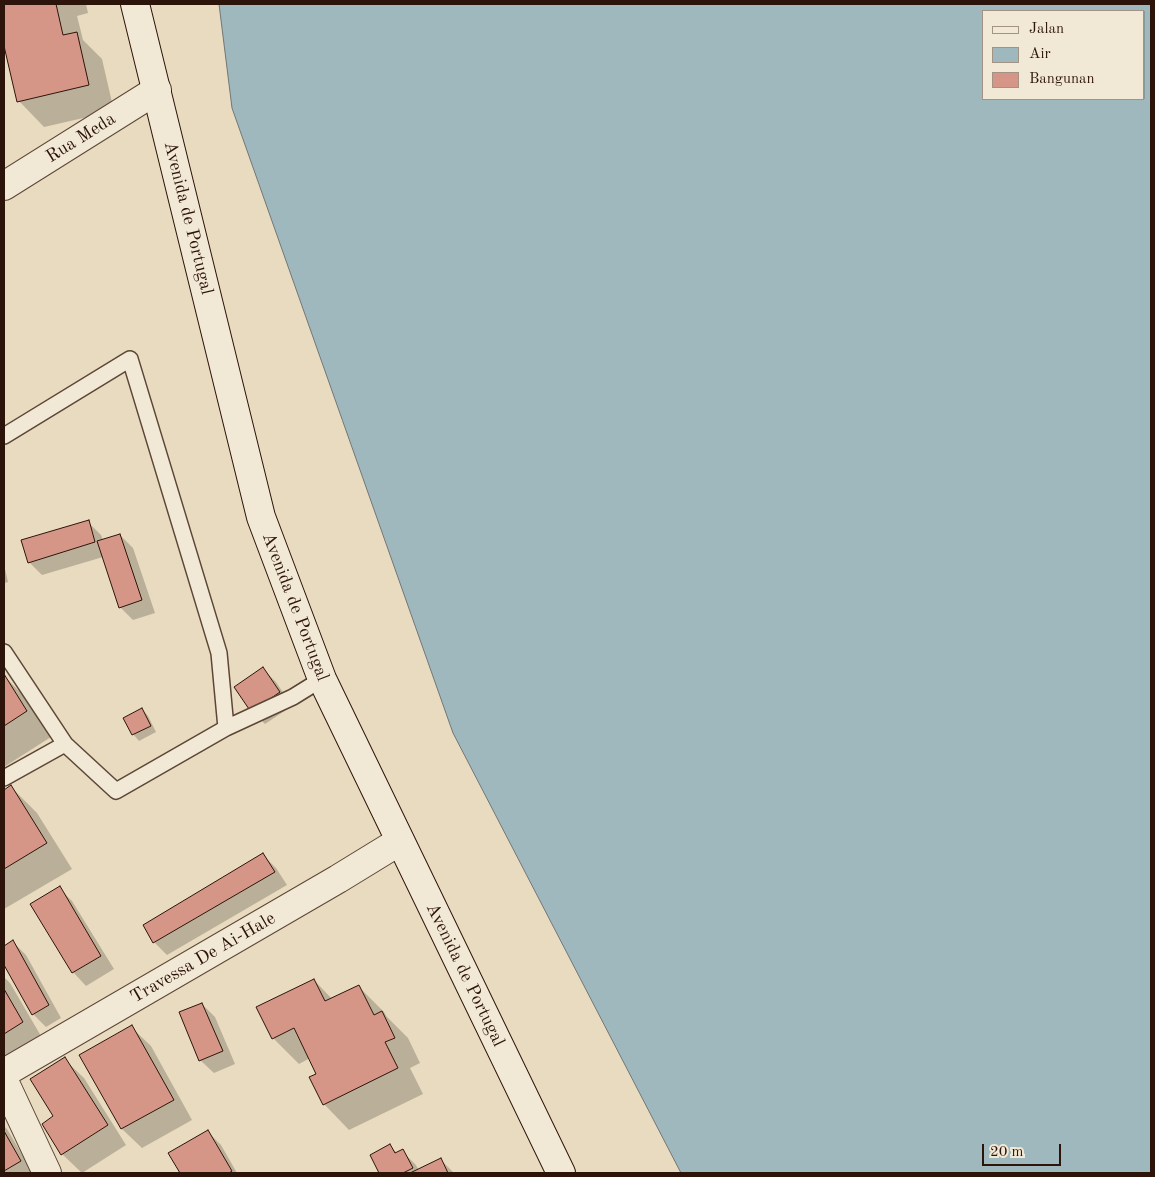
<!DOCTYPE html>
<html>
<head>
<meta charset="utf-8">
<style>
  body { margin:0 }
  #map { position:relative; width:1155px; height:1177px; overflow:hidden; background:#e9dbbf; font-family:"Old Standard TT",serif }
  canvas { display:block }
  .frame { position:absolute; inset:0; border:5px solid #2d140a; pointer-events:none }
  .legend { position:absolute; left:982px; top:10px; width:162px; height:90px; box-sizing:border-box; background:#f1e8d5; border:1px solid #a39384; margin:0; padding:6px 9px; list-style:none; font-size:15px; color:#2d140a }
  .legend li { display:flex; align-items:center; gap:10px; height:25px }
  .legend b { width:25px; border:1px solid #a39384 }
  .scale { position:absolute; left:982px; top:1144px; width:79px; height:22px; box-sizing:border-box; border:2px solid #2d140a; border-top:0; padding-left:6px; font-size:15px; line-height:18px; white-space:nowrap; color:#2d140a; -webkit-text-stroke:4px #f1e8d5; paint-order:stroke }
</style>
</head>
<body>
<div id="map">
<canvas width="1155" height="1177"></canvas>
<div class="frame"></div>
<ul class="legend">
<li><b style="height:6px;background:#f1e8d5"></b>Jalan</li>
<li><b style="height:14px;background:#9eb8be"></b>Air</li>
<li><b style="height:14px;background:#d69687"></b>Bangunan</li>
</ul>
<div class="scale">20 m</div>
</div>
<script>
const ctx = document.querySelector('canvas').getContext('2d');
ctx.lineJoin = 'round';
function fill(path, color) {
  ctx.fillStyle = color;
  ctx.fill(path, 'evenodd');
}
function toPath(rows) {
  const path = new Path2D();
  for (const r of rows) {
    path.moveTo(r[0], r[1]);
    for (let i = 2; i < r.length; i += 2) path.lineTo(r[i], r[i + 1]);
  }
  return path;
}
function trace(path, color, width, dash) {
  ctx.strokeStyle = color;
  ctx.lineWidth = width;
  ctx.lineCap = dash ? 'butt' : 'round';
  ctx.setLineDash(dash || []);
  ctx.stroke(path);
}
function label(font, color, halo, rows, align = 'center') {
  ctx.font = font + ' "Old Standard TT",serif';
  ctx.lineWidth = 5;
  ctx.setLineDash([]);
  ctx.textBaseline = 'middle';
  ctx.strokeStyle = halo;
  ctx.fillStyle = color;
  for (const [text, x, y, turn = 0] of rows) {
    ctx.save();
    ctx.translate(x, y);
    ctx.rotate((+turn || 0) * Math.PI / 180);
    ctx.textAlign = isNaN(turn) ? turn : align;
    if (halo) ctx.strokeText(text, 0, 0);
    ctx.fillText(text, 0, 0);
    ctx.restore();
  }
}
const water = toPath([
  [219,4,1151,4,1151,1173,681,1173,453,733,232,108,219,4],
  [984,11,1144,11,1144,99,984,99,984,11]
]);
fill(water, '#9eb8be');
trace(water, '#717676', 1);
fill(toPath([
  [4,4,86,4,88,13,77,16,83,40,102,59,114,111,44,127,19,101,4,40],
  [88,522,101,535,103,540,120,535,133,548,155,613,133,620,120,607,103,557,42,575,29,562],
  [4,565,8,582,4,583],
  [263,669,276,682,292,706,265,724,252,711],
  [4,676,28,700,51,737,4,767],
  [142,709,148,716,156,732,139,741,133,734],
  [11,787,37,813,72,869,4,909,4,792],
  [263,855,276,868,287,885,167,955,154,942],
  [59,888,72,901,114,969,86,986,73,972],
  [13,942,26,955,61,1018,46,1027,33,1014,4,962,4,947],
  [4,977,10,983,48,1048,4,1075],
  [314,980,332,999,359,987,384,1012,387,1017,408,1038,420,1063,410,1068,423,1094,349,1130,324,1104,318,1074,310,1058,299,1064,273,1038],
  [202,1004,215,1017,235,1064,214,1073,200,1060],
  [131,1027,151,1046,192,1120,142,1148,122,1129,81,1056],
  [64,1059,84,1078,126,1145,82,1173,62,1154,55,1117],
  [4,1126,7,1129,33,1173,4,1173],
  [208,1132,221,1145,237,1173,182,1173,170,1154],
  [390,1146,397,1153,402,1151,415,1164,419,1170,440,1159,454,1173,380,1173,371,1156]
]), '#0003');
const building = toPath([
  [4,4,56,4,63,35,77,32,89,85,17,102,4,46,4,4],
  [89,520,95,542,28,563,21,540,89,520],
  [120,534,142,600,119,608,97,541,120,534],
  [263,667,280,692,251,712,234,687,263,667],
  [4,674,27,711,4,726,4,674],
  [142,708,151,726,132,735,123,718,142,708],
  [11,785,47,843,4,869,4,790,11,785],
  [263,853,275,872,153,943,143,925,263,853],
  [60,886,101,956,72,973,30,904,60,886],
  [13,940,49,1005,32,1015,4,965,4,946,13,940],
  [314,979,325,1001,359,985,374,1015,382,1011,395,1038,385,1042,398,1068,323,1105,309,1077,316,1074,294,1028,272,1039,256,1007,314,979],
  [4,989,23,1022,4,1034,4,989],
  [202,1003,223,1051,199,1061,179,1012,202,1003],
  [132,1025,174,1100,121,1129,79,1055,132,1025],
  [65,1057,108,1125,61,1155,42,1124,53,1116,30,1079,65,1057],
  [208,1130,232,1171,229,1173,180,1173,168,1153,208,1130],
  [4,1131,21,1161,4,1171,4,1131],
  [390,1144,395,1153,403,1149,413,1168,403,1173,379,1173,370,1155,390,1144],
  [441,1158,448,1173,410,1173,441,1158]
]);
fill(building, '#d69687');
trace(building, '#2d140a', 1);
const service = toPath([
  [4,436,130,359,219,653,226,728],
  [4,652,65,744,116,791,226,728,293,697,322,679],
  [4,778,65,744]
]);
const minor = toPath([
  [4,186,157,90],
  [4,1073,338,879,400,841],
  [4,1081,47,1173]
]);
const secondary = toPath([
  [135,4,261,517,322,679,561,1173]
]);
trace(service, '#5c4637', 18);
trace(minor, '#5c4637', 30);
trace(secondary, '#2d140a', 30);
trace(service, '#f1e8d5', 15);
trace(minor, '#f1e8d5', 28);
trace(secondary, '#f1e8d5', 28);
label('18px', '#2d140a', '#f1e8d5', [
  ["Rua Meda",81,138,-32],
  ["Avenida de Portugal",188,218,76],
  ["Avenida de Portugal",295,607,69],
  ["Travessa De Ai-Hale",203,958,-30],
  ["Avenida de Portugal",465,975,64]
]);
</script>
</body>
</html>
